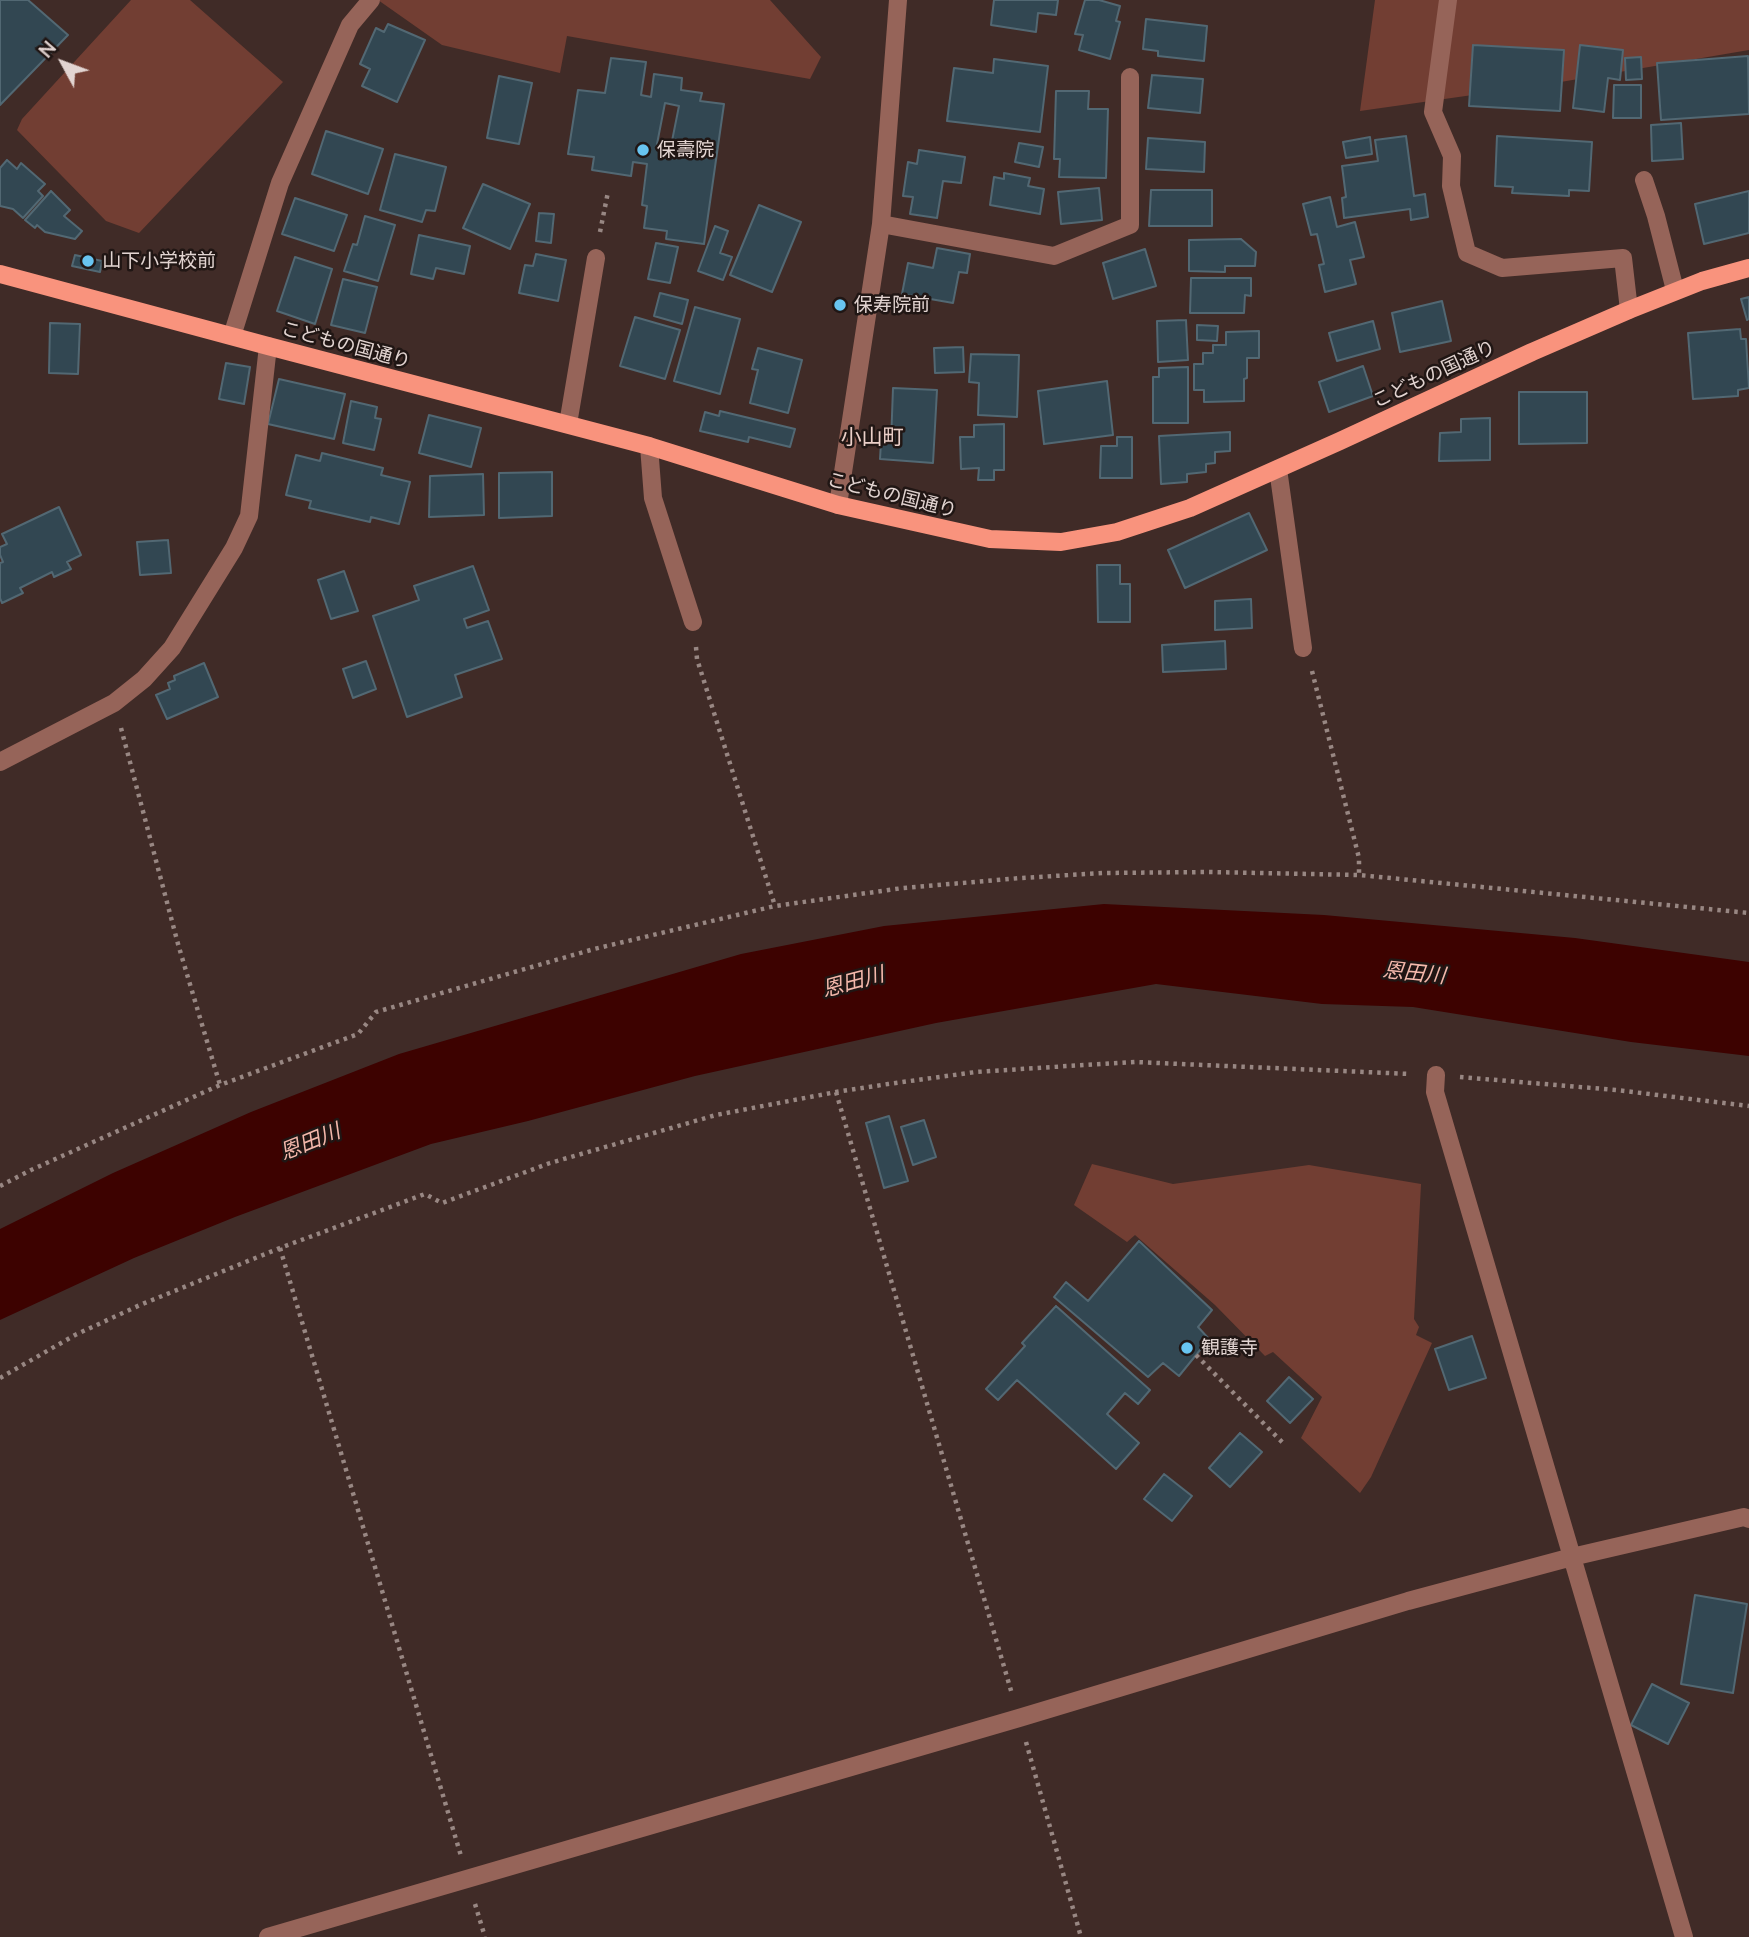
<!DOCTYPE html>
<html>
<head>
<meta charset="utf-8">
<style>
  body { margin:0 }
  #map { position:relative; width:1749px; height:1937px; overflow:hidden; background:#402b27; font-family:Lato,sans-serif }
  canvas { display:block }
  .north { position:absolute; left:28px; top:28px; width:70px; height:70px; -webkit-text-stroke:5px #201614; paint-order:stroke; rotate:311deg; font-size:19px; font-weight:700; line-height:28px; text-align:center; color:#e2d4d1 }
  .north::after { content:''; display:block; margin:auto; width:24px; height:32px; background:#e2d4d1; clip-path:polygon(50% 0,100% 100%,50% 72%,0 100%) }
</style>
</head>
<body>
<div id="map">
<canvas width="1749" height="1937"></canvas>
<div class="north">N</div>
</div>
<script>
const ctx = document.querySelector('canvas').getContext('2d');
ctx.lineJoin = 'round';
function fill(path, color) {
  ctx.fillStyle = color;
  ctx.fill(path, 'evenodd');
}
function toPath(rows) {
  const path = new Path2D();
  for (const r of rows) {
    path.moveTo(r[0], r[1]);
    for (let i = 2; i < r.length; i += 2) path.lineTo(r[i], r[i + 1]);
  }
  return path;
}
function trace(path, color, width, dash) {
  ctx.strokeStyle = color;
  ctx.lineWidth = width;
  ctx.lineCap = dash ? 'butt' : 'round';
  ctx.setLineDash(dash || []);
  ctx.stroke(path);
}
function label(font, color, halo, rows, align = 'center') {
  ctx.font = font + ' Lato,"Noto Sans JP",sans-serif';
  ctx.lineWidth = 5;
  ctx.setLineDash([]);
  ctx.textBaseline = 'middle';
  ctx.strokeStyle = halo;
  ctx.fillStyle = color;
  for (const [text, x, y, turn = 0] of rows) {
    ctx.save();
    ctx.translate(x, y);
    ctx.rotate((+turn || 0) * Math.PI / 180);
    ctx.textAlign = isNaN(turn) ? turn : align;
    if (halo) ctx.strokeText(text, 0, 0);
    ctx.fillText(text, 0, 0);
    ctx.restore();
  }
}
fill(toPath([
  [131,0,190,0,283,82,139,233,106,221,17,130,22,119],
  [378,0,770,0,821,57,810,79,567,36,560,73,442,45],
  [1375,0,1749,0,1749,50,1543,85,1360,111],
  [1092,1164,1173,1184,1309,1165,1421,1184,1414,1319,1419,1327,1416,1335,1432,1343,1371,1477,1360,1493,1301,1438,1322,1397,1273,1352,1265,1356,1215,1305,1135,1235,1127,1242,1074,1205]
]), '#723e33');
fill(toPath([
  [1104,904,1324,915,1575,938,1749,962,1749,1056,1631,1042,1413,1007,1322,1004,1156,984,936,1023,695,1076,528,1121,431,1144,235,1217,134,1258,0,1320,0,1229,113,1173,251,1112,399,1054,741,954,884,926]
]), '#3d0200');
const building = toPath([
  [0,0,28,0,68,35,0,105,0,0],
  [994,0,1058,0,1056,15,1038,13,1036,32,991,25,994,0],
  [1085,0,1099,0,1120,6,1116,21,1120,22,1110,59,1079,50,1083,35,1075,34,1085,0],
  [1146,19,1207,26,1204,61,1158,56,1158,51,1143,49,1146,19],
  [388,24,425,40,397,102,362,86,370,69,360,64,376,28,384,32,388,24],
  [1473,45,1564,50,1560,111,1469,106,1473,45],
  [1580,45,1623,50,1620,80,1608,78,1604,112,1573,108,1580,45],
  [1748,56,1749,114,1661,120,1657,63,1748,56],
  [1641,57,1642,79,1626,80,1625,58,1641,57],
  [611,58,646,62,641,95,651,97,654,74,682,78,681,90,702,93,700,101,724,104,704,244,666,239,667,231,644,228,647,206,642,205,647,164,633,162,631,176,592,170,594,157,568,154,578,90,605,93,611,58],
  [665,103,679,106,671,146,657,144,665,103],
  [994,59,1048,66,1040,132,947,121,954,68,993,73,994,59],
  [1152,75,1203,79,1200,113,1148,108,1152,75],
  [499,76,532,83,519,144,487,138,499,76],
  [1614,85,1641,85,1641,118,1613,118,1614,85],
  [1056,91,1089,91,1088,109,1108,109,1106,178,1059,177,1060,159,1054,159,1056,91],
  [1681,123,1683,159,1652,161,1651,125,1681,123],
  [326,131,383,149,368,194,312,174,326,131],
  [1406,136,1414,196,1425,194,1428,217,1411,220,1410,209,1344,218,1342,198,1346,197,1342,166,1378,161,1375,140,1406,136],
  [1497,136,1592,142,1589,191,1569,190,1569,196,1512,193,1513,187,1495,186,1497,136],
  [1370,137,1372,154,1346,158,1343,142,1370,137],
  [1148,138,1205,142,1204,172,1146,169,1148,138],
  [1019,143,1043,147,1039,167,1015,162,1019,143],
  [919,150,965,157,961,183,943,181,937,218,910,214,913,197,903,196,908,162,917,164,919,150],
  [395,154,446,167,435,211,426,210,422,222,380,210,395,154],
  [7,160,17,169,21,163,45,184,38,191,43,196,23,218,13,209,0,206,0,168,7,160],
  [1004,173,1030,178,1028,186,1044,189,1040,214,990,205,994,177,1004,179,1004,173],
  [483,184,530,204,510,249,463,228,483,184],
  [1099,188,1102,220,1061,224,1058,192,1099,188],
  [1151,190,1212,190,1212,226,1149,226,1151,190],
  [51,191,70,210,64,216,82,231,75,239,45,232,37,225,35,228,25,220,51,191],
  [1749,191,1749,233,1704,244,1695,204,1749,191],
  [1330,197,1337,227,1355,222,1364,257,1350,260,1356,284,1325,292,1319,265,1324,264,1317,234,1311,235,1303,204,1330,197],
  [295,198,347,215,334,251,282,234,295,198],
  [759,205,801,222,772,292,730,275,759,205],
  [539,213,554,214,551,243,536,241,539,213],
  [365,216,395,225,378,281,344,271,353,244,357,245,365,216],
  [715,226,728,231,720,253,732,257,723,280,698,271,715,226],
  [419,235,470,246,464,274,436,268,433,279,411,274,419,235],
  [1241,239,1256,252,1255,266,1225,266,1225,272,1189,271,1189,240,1241,239],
  [656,243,678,247,670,283,648,279,656,243],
  [937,248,970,254,967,273,959,272,953,303,902,294,908,263,933,268,937,248],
  [1145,249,1156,286,1113,299,1103,263,1145,249],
  [536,254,566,260,558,301,519,293,525,265,533,266,536,254],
  [75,255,102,261,100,272,72,266,75,255],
  [295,257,332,269,315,324,277,311,295,257],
  [1191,278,1251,278,1251,296,1245,295,1244,313,1190,313,1191,278],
  [343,279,377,287,365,333,331,325,343,279],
  [660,293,688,300,682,324,654,316,660,293],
  [1749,297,1749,319,1747,320,1741,299,1749,297],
  [1442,301,1451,341,1400,352,1392,313,1442,301],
  [695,307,740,319,720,394,674,381,695,307],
  [635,317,680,330,665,379,620,366,635,317],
  [1186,320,1188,360,1158,362,1157,321,1186,320],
  [1373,321,1380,349,1337,361,1329,333,1373,321],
  [50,323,80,324,78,374,49,373,50,323],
  [1197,325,1218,326,1217,341,1197,340,1197,325],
  [1740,329,1741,339,1746,339,1749,388,1738,390,1738,396,1693,399,1688,333,1740,329],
  [1259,331,1259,358,1247,358,1247,378,1244,379,1244,401,1204,402,1204,390,1194,390,1194,364,1203,364,1203,353,1213,353,1213,345,1226,345,1226,332,1259,331],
  [963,347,964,372,935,373,934,348,963,347],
  [758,348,802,360,788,413,750,403,758,370,752,369,758,348],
  [971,354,1019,355,1017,417,978,415,979,383,969,382,971,354],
  [226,363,250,367,244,404,219,399,226,363],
  [1363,366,1373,396,1329,412,1319,382,1363,366],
  [1188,367,1188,423,1153,423,1153,377,1159,377,1159,368,1188,367],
  [279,379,345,394,334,439,268,424,279,379],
  [1107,381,1113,435,1044,444,1038,391,1107,381],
  [893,388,937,390,933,463,880,459,881,442,891,443,893,388],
  [1519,392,1587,392,1587,443,1519,444,1519,392],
  [351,401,377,407,375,418,381,419,374,450,343,443,351,401],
  [720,411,795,429,790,447,749,437,748,442,700,431,705,412,719,416,720,411],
  [429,415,481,428,471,467,419,453,429,415],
  [1490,418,1490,460,1439,461,1440,433,1461,432,1461,419,1490,418],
  [1004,424,1004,470,994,470,994,480,978,480,979,468,961,469,960,437,974,437,974,425,1004,424],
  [1230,432,1230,451,1215,452,1215,463,1206,464,1206,472,1187,474,1187,482,1161,484,1159,436,1230,432],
  [1117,437,1132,437,1132,478,1100,478,1101,446,1117,446,1117,437],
  [322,453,383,468,381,475,410,482,399,524,371,517,370,522,309,508,311,501,286,495,296,455,320,461,322,453],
  [552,472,552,516,499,518,499,473,552,472],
  [483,474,484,515,429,517,430,476,483,474],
  [59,507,81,555,67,562,71,569,54,577,52,572,20,588,23,593,2,603,0,598,0,563,3,562,0,555,0,547,7,544,2,534,59,507],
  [1249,513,1267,550,1185,588,1168,550,1249,513],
  [168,540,171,573,140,575,137,542,168,540],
  [1097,565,1120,565,1120,584,1130,584,1130,622,1098,622,1097,565],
  [473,566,489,610,464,619,467,628,488,621,502,659,455,675,462,697,407,717,373,616,419,600,414,586,473,566],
  [344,571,358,611,331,619,318,580,344,571],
  [1251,599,1252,628,1215,630,1215,601,1251,599],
  [1225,641,1226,669,1163,672,1162,645,1225,641],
  [366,661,376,689,353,698,343,669,366,661],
  [204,663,218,697,167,719,156,695,170,689,168,683,175,680,174,676,204,663],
  [889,1116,908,1181,884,1188,866,1123,889,1116],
  [924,1120,936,1157,913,1165,901,1127,924,1120],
  [1139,1241,1212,1310,1198,1327,1209,1339,1179,1376,1163,1363,1148,1377,1054,1297,1066,1282,1088,1301,1139,1241],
  [1056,1306,1150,1390,1138,1404,1125,1393,1107,1414,1139,1443,1116,1469,1017,1380,998,1400,986,1389,1025,1346,1022,1343,1056,1306],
  [1472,1336,1486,1378,1449,1390,1435,1349,1472,1336],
  [1289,1377,1313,1399,1290,1423,1267,1401,1289,1377],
  [1240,1433,1262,1452,1230,1487,1209,1468,1240,1433],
  [1164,1474,1192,1496,1172,1521,1144,1499,1164,1474],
  [1695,1595,1747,1604,1733,1693,1681,1684,1695,1595],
  [1652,1684,1689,1703,1668,1744,1631,1725,1652,1684]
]);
fill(building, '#324752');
trace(building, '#526873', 2);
trace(toPath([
  [600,232,608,192],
  [696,647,697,659,775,906],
  [1312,671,1359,858,1359,875],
  [121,728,178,944,220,1085],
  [1460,1077,1616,1090,1749,1106],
  [836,1092,1012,1694],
  [0,1186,31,1170,220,1085,358,1034,376,1012,594,949,775,906,903,888,1021,878,1103,873,1209,872,1359,875,1749,913],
  [280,1248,461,1856],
  [1196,1355,1283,1443],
  [0,1378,75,1335,140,1305,280,1248,425,1194,442,1203,550,1163,716,1115,836,1092,888,1084,976,1072,1068,1066,1135,1062,1410,1074],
  [1026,1742,1081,1937],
  [475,1904,485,1937]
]), '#988783', 4.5, [3.5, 5]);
trace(toPath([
  [1448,0,1433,112,1452,156,1451,186,1467,253,1502,268,1623,258,1629,310],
  [1644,180,1656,216,1675,290],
  [881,224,1054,256,1130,225,1130,77],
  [232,336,280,183,350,25,371,0],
  [568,424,596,258],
  [649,446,653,498,693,622],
  [1278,469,1303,648],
  [838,505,881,224,898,0],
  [0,762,114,703,144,679,172,648,234,548,249,516,268,346],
  [1436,1075,1435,1092,1684,1937],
  [268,1937,1019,1718,1408,1601,1572,1557,1744,1517,1749,1519]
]), '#966459', 18);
trace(toPath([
  [0,274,268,346,649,446,838,505,990,539,1061,542,1117,532,1190,508,1340,441,1532,352,1629,310,1702,281,1749,268]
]), '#f9937d', 18);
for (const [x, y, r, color] of [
  [643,150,7,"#68c4f0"],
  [88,261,7,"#68c4f0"],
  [840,305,7,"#68c4f0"],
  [1187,1348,7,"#68c4f0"]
]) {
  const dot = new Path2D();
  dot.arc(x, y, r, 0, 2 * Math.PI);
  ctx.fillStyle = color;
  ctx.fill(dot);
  trace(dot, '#201614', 2.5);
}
label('19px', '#e2d4d1', '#201614', [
  ["保壽院",657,150],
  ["山下小学校前",102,261],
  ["保寿院前",854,305],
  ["観護寺",1201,1348]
], 'left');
label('19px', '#e2d4d1', '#201614', [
  ["こどもの国通り",346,345,15],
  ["こどもの国通り",1434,374,-25],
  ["こどもの国通り",892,495,14]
]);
label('21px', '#eacfc8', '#201614', [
  ["小山町",872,437]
]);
label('italic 21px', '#f4b8ab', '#201614', [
  ["恩田川",1414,973,6],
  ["恩田川",853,982,-15],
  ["恩田川",310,1142,-22]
]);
</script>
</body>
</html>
